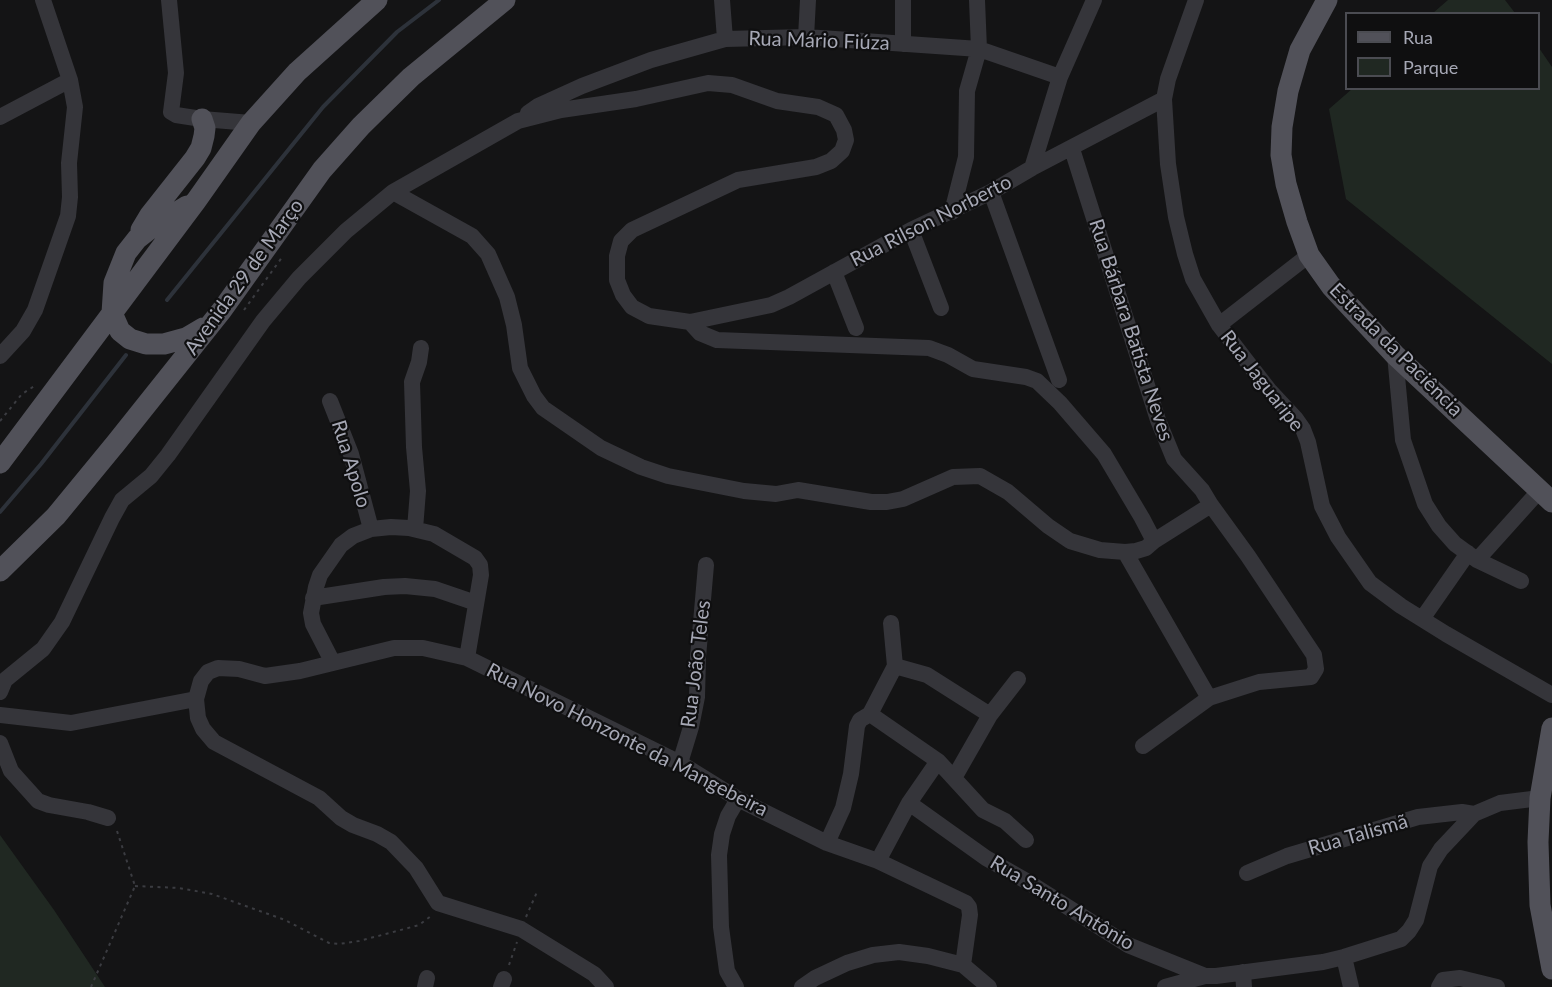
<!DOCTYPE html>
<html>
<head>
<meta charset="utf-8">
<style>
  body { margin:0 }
  #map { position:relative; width:1552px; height:987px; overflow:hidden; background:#141415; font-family:Lato,sans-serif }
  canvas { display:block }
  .legend { position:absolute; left:1345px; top:12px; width:195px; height:78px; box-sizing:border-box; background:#0f0f10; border:2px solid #4b4c52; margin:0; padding:8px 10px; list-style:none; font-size:18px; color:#a6a8b5 }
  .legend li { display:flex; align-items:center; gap:12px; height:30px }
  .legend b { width:30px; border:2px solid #4b4c52 }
</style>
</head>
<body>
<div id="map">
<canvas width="1552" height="987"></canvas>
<ul class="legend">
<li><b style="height:8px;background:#515159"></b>Rua</li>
<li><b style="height:16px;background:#202822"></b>Parque</li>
</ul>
</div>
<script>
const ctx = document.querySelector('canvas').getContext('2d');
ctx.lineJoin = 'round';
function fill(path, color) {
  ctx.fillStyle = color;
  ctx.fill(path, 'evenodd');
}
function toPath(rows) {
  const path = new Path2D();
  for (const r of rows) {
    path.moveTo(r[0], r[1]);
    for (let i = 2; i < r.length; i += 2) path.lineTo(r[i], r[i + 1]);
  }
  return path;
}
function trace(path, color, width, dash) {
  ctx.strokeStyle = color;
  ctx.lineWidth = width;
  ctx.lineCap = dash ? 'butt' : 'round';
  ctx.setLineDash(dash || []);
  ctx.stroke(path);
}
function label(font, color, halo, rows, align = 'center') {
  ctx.font = font + ' Lato,sans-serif';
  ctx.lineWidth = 4.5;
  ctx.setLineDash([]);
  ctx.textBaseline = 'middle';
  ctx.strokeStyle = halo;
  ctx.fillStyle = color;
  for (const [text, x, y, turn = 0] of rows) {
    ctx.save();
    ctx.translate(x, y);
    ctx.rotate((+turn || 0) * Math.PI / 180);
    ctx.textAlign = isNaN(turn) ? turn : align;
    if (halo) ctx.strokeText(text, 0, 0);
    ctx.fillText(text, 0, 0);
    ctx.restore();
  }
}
fill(toPath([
  [1448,0,1505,0,1515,13,1433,13],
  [1539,48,1552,67,1552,364,1346,199,1329,109,1352,89,1538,88],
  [0,835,54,910,105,987,0,987]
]), '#202822');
trace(toPath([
  [167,300,323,107,397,32,439,0],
  [0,512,41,464,126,355]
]), '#2d323a', 4);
trace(toPath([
  [244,310,283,256],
  [0,421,22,394,36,385],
  [135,886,179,888,212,894,285,920,329,943,339,944,359,941,397,931,419,925,431,916],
  [526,917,537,892],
  [509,965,517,942],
  [91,987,135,886,117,831]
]), '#3b3c41', 2, [3, 4.5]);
trace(toPath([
  [169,0,176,73,171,112,176,115,202,119,251,123],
  [722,0,725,39],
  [903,0,903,44],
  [1196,0,1168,79,1164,99,1168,164,1176,217,1185,254,1193,279,1219,325,1245,359,1269,390,1296,419,1303,429,1308,442,1322,506,1338,537,1370,583,1401,606,1446,634,1552,695],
  [806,37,808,0],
  [528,113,538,106,582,86,651,60,725,39,806,37,979,49,1060,77],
  [0,117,70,80],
  [1072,149,1158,420,1174,459,1202,490,1211,505,1154,541],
  [1032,168,1060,77,1094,0],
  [991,192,1059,380],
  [952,212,966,157,967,91,979,49,977,0],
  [911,230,941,308],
  [834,272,856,328],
  [690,322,771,305,789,297,911,230,991,192,1032,168,1164,99],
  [1219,325,1309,255],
  [1395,355,1403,440,1425,504,1439,526,1455,544,1477,560,1521,581],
  [0,356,23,331,35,310,68,216,70,197,69,163,75,107,70,80,43,0],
  [330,401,351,454,371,529],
  [415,529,418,491,414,447,412,382,419,362,421,348],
  [1125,552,1209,698],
  [1477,560,1540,490],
  [313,598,384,587,405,586,435,589,476,603],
  [1422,619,1468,553],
  [332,661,313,624,311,613,316,587,320,575,341,545,353,536,371,529,391,527,409,528,434,534,475,558,480,565,481,575,467,658],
  [895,666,927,675,990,715],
  [0,692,5,680,43,649,62,622,112,518,122,500,151,476,168,455,263,321,299,278,346,231,393,192,472,236,488,254,507,297,514,325,520,368,534,396,543,408,601,448,641,467,668,476,744,491,776,494,798,490,871,502,887,502,903,499,953,477,980,476,1008,492,1048,526,1070,541,1100,550,1125,552,1136,551,1146,548,1154,541,1142,518,1104,454,1060,403,1037,381,1026,377,973,369,948,355,929,348,717,340,700,333,690,322,649,316,632,307,623,295,617,280,617,256,621,241,632,230,738,180,816,167,831,161,842,151,846,140,844,130,836,115,818,107,777,101,732,85,708,83,636,99,561,110,518,121,393,192],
  [870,714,938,761,983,810,1005,821,1026,840],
  [0,715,71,723,196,699],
  [0,743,11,771,38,801,49,805,88,812,108,818],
  [1143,746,1209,698,1259,682,1311,677,1316,669,1314,655,1248,556,1211,505],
  [680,763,691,727,697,697,698,657,706,565],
  [954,778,990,715,1018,679],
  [909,803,986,858,1028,882,1128,945,1205,976,1216,976,1323,962,1344,957,1401,939,1409,931,1416,920,1430,866,1441,849,1474,814,1500,803,1540,798],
  [827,843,843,808,851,774,857,726,860,720,870,714,895,666,891,623],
  [878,861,909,803,938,761],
  [1247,873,1287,856,1418,817,1462,812,1474,814],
  [1344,957,1351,987],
  [1243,972,1244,987],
  [425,987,427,978],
  [501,987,504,979],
  [606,987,594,974,521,929,438,903,416,868,391,842,377,834,353,825,341,818,319,798,214,742,203,729,198,718,196,699,201,681,208,672,218,668,239,669,265,676,300,671,394,648,423,648,467,658,680,763,738,799,827,843,878,861,966,903,969,907,970,915,963,965],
  [736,987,727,971,721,927,719,855,722,834,728,816,738,799],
  [802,987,815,978,847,963,873,955,899,952,928,956,963,965,989,987],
  [1165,987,1205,976],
  [1439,987,1443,980,1460,978,1497,987]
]), '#35353a', 16);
trace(toPath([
  [1327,0,1300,50,1288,91,1282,127,1281,155,1286,184,1297,222,1309,255,1331,286,1395,355,1552,502],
  [187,206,151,228,137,239,126,253,114,283,112,313,120,331,130,339,146,344,164,344,186,338,203,328],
  [141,230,150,215,195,158,201,148,204,136,205,128,202,119],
  [0,463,196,201,251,123,297,72,377,0],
  [0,571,56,516,116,443,222,310,322,170,361,126,411,77,505,0],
  [1552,728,1540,798,1538,842,1540,905,1552,969]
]), '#515159', 21);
label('20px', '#a6a8b5', '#0f0f10', [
  ["Rua Mário Fiúza",819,41,2],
  ["Rua Rilson Norberto",931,221,-27],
  ["Avenida 29 de Março",244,277,-54],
  ["Rua Bárbara Batista Neves",1131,330,72],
  ["Estrada da Paciência",1396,350,45],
  ["Rua Jaguaripe",1262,381,52],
  ["Rua Apolo",351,464,73],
  ["Rua João Teles",696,664,-83],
  ["Rua Novo Honzonte da Mangebeira",627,740,27],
  ["Rua Talismã",1358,835,-16],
  ["Rua Santo Antônio",1062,903,31]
]);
</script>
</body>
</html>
